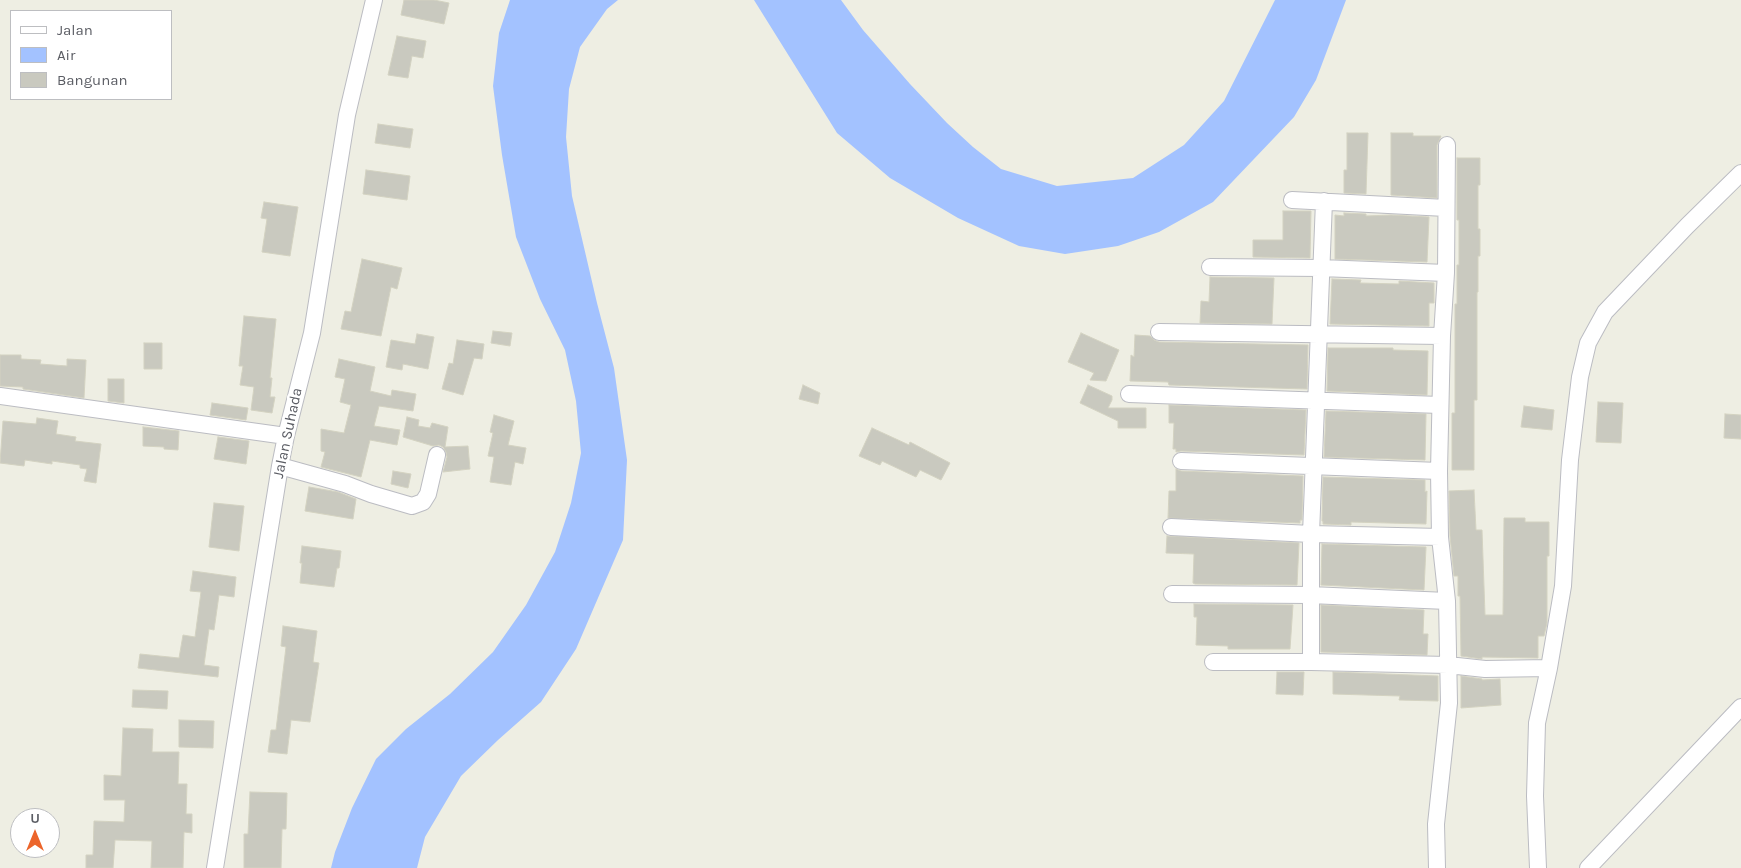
<!DOCTYPE html>
<html>
<head>
<meta charset="utf-8">
<style>
  body { margin:0 }
  #map { position:relative; width:1741px; height:868px; overflow:hidden; background:#eeeee3; font-family:Karla,sans-serif }
  canvas { display:block }
  .legend { position:absolute; left:10px; top:10px; width:162px; height:90px; box-sizing:border-box; background:#fff; border:1px solid #bdbec1; margin:0; padding:6px 9px; list-style:none; font-size:15px; color:#5b5d64 }
  .legend li { display:flex; align-items:center; gap:10px; height:25px }
  .legend b { width:25px; border:1px solid #bdbec1 }
  .north { position:absolute; left:10px; top:808px; width:50px; height:50px; box-sizing:border-box; background:#fff; border:1px solid #bdbec1; border-radius:50%; rotate:0deg; font-size:14px; font-weight:700; line-height:20px; text-align:center; color:#5b5d64 }
  .north::after { content:''; display:block; margin:auto; width:18px; height:22px; background:#ec652b; clip-path:polygon(50% 0,100% 100%,50% 72%,0 100%) }
</style>
</head>
<body>
<div id="map">
<canvas width="1741" height="868"></canvas>
<ul class="legend">
<li><b style="height:6px;background:#fff"></b>Jalan</li>
<li><b style="height:14px;background:#a3c2ff"></b>Air</li>
<li><b style="height:14px;background:#c9c9bf"></b>Bangunan</li>
</ul>
<div class="north">U</div>
</div>
<script>
const ctx = document.querySelector('canvas').getContext('2d');
ctx.lineJoin = 'round';
function fill(path, color) {
  ctx.fillStyle = color;
  ctx.fill(path, 'evenodd');
}
function toPath(rows) {
  const path = new Path2D();
  for (const r of rows) {
    path.moveTo(r[0], r[1]);
    for (let i = 2; i < r.length; i += 2) path.lineTo(r[i], r[i + 1]);
  }
  return path;
}
function trace(path, color, width, dash) {
  ctx.strokeStyle = color;
  ctx.lineWidth = width;
  ctx.lineCap = dash ? 'butt' : 'round';
  ctx.setLineDash(dash || []);
  ctx.stroke(path);
}
function label(font, color, halo, rows, align = 'center') {
  ctx.font = font + ' Karla,sans-serif';
  ctx.lineWidth = 5;
  ctx.setLineDash([]);
  ctx.textBaseline = 'middle';
  ctx.strokeStyle = halo;
  ctx.fillStyle = color;
  for (const [text, x, y, turn = 0] of rows) {
    ctx.save();
    ctx.translate(x, y);
    ctx.rotate((+turn || 0) * Math.PI / 180);
    ctx.textAlign = isNaN(turn) ? turn : align;
    if (halo) ctx.strokeText(text, 0, 0);
    ctx.fillText(text, 0, 0);
    ctx.restore();
  }
}
fill(toPath([
  [510,0,618,0,607,9,580,47,569,89,566,137,572,196,597,303,614,368,627,460,623,540,576,649,541,702,498,740,461,776,425,837,417,868,331,868,335,852,352,808,376,759,406,729,450,694,493,652,526,605,555,552,571,503,581,453,576,401,565,350,540,299,516,237,502,155,493,86,499,33],
  [754,0,841,0,863,30,910,84,947,123,973,147,1001,169,1057,186,1133,178,1184,145,1224,101,1275,0,1346,0,1316,80,1294,117,1213,202,1159,232,1118,246,1065,254,1019,246,958,218,890,178,837,133]
]), '#a3c2ff');
const building = toPath([
  [404,0,434,0,449,3,444,24,401,15,404,0],
  [397,36,426,41,423,58,412,56,408,78,388,75,397,36],
  [378,124,413,129,410,148,375,143,378,124],
  [1347,133,1368,133,1366,194,1344,193,1344,170,1347,170,1347,133],
  [1391,133,1413,133,1413,136,1441,136,1437,145,1437,198,1391,195,1391,133],
  [1457,158,1480,158,1480,185,1478,185,1478,229,1480,229,1480,256,1478,256,1478,292,1477,292,1477,400,1474,400,1474,470,1452,470,1452,413,1455,413,1455,304,1457,304,1457,265,1459,265,1459,220,1457,220,1457,158],
  [366,170,410,176,407,200,363,194,366,170],
  [264,202,298,207,290,256,262,252,267,219,261,218,264,202],
  [1283,211,1311,211,1310,258,1253,257,1253,240,1283,240,1283,211],
  [1344,213,1366,214,1366,216,1391,215,1429,217,1427,262,1335,259,1335,215,1344,216,1344,213],
  [362,259,402,268,397,289,391,287,381,336,341,329,345,311,351,312,362,259],
  [1210,277,1274,278,1272,324,1200,323,1201,301,1209,302,1210,277],
  [1332,279,1361,280,1360,283,1399,284,1399,281,1434,283,1434,303,1429,303,1429,326,1330,324,1332,279],
  [244,316,276,319,270,378,272,378,270,397,275,397,272,413,251,410,254,387,240,385,243,366,239,366,244,316],
  [493,331,512,333,510,346,491,343,493,331],
  [1081,333,1119,350,1106,381,1090,380,1094,373,1068,362,1081,333],
  [417,334,434,337,428,369,403,364,402,370,386,367,391,340,415,344,417,334],
  [1135,335,1150,336,1154,340,1159,342,1308,345,1307,389,1169,385,1168,382,1130,381,1131,355,1134,357,1135,335],
  [457,340,484,344,482,359,474,358,463,395,442,389,449,363,453,364,457,340],
  [144,343,162,343,162,369,144,369,144,343],
  [1328,348,1393,348,1393,350,1428,351,1427,395,1327,391,1328,348],
  [0,355,21,355,21,359,41,360,40,364,67,366,67,359,86,360,84,398,23,389,23,387,0,386,0,355],
  [339,359,375,367,370,391,391,396,392,390,416,394,413,411,379,406,374,426,400,430,397,445,370,440,361,477,321,467,325,452,321,451,321,429,344,433,351,405,340,402,345,379,335,377,339,359],
  [108,379,124,379,124,403,108,401,108,379],
  [803,385,820,393,818,404,799,399,803,385],
  [1088,385,1112,396,1112,400,1108,408,1146,408,1146,428,1118,428,1118,421,1080,403,1088,385],
  [1598,402,1623,403,1621,443,1596,442,1598,402],
  [212,403,248,408,246,420,210,415,212,403],
  [1169,405,1306,410,1304,455,1181,451,1176,452,1176,449,1173,449,1174,423,1169,423,1169,405],
  [1524,406,1554,410,1552,430,1521,427,1524,406],
  [1326,411,1426,414,1425,460,1324,457,1326,411],
  [1725,414,1741,415,1741,439,1724,438,1725,414],
  [494,415,514,421,508,445,526,448,523,464,515,462,511,485,490,482,494,457,488,456,493,433,490,432,494,415],
  [407,417,419,420,418,426,430,428,432,423,448,427,445,447,468,446,470,469,443,472,447,457,446,452,443,447,439,445,433,446,403,437,407,417],
  [37,418,58,421,56,434,76,437,75,441,101,444,96,483,84,481,87,469,80,468,80,465,52,461,52,464,25,460,24,466,0,463,3,421,36,424,37,418],
  [143,427,179,431,178,450,164,449,164,447,143,446,143,427],
  [872,428,909,445,910,442,950,463,941,480,920,470,916,477,882,461,880,465,859,456,872,428],
  [218,437,249,441,246,464,214,459,218,437],
  [1176,469,1181,471,1303,476,1302,520,1300,520,1300,523,1168,518,1169,491,1176,491,1176,469],
  [393,471,411,474,408,488,391,484,393,471],
  [1323,477,1425,480,1425,492,1427,491,1426,524,1351,522,1351,525,1323,524,1323,521,1322,521,1323,477],
  [309,487,338,492,356,499,353,519,305,511,309,487],
  [1474,490,1476,530,1482,530,1485,615,1503,615,1504,518,1525,518,1525,522,1549,522,1549,556,1547,556,1547,623,1544,636,1538,636,1538,658,1482,657,1482,659,1461,656,1460,596,1458,596,1458,576,1454,576,1450,536,1449,491,1474,490],
  [214,503,244,506,239,551,209,547,214,503],
  [1167,536,1299,543,1297,585,1195,584,1193,583,1194,554,1166,553,1167,536],
  [1322,544,1426,547,1424,590,1321,585,1322,544],
  [302,546,341,551,339,568,337,568,334,587,300,583,302,563,300,563,302,546],
  [193,571,236,577,234,597,219,595,214,630,209,629,204,665,219,667,218,677,138,668,140,654,179,658,183,635,195,637,201,592,190,591,193,571],
  [1194,604,1293,605,1290,649,1228,649,1228,646,1196,645,1197,617,1194,617,1194,604],
  [1321,605,1424,610,1423,634,1428,634,1427,655,1321,652,1321,605],
  [283,626,317,631,313,662,319,663,310,722,291,720,287,754,268,752,271,730,276,730,282,680,286,647,281,646,283,626],
  [1277,672,1304,672,1303,695,1276,694,1277,672],
  [1333,672,1438,676,1438,701,1399,700,1400,696,1333,694,1333,672],
  [1461,676,1482,679,1482,680,1500,679,1501,705,1461,708,1461,676],
  [133,690,168,691,167,709,132,707,133,690],
  [179,720,214,721,213,748,179,747,179,720],
  [123,728,153,729,152,752,179,752,178,784,187,784,186,814,192,814,192,833,184,832,183,868,151,868,152,841,115,840,113,868,86,868,86,855,93,855,94,821,124,822,125,800,104,800,104,775,121,776,123,728],
  [250,792,287,793,286,829,282,829,281,868,244,868,244,834,248,834,250,792]
]);
fill(building, '#c9c9bf');
trace(building, '#d3d2c1', 1);
const minor = toPath([
  [1292,200,1446,208],
  [1210,267,1321,268,1446,273],
  [1159,332,1442,336],
  [1129,394,1440,405],
  [0,396,286,436],
  [1181,461,1439,471],
  [280,466,345,484,371,494,412,506,423,502,428,494,437,455],
  [1171,527,1311,534,1440,537],
  [1172,594,1310,595,1447,601],
  [1213,662,1311,662,1448,665,1485,669,1549,668],
  [1311,662,1311,534,1324,201],
  [215,868,280,466,286,436,312,333,347,115,374,0],
  [1437,868,1436,824,1449,703,1447,601,1440,537,1439,471,1442,336,1446,273,1447,145],
  [1538,868,1535,796,1537,723,1549,668,1563,586,1570,460,1580,377,1588,343,1605,312,1687,226,1741,173],
  [1588,868,1741,707]
]);
trace(minor, '#bbbcc2', 18);
trace(minor, '#fff', 16);
label('15px', '#5b5d64', '#fff', [
  ["Jalan Suhada",288,433,-78]
]);
</script>
</body>
</html>
